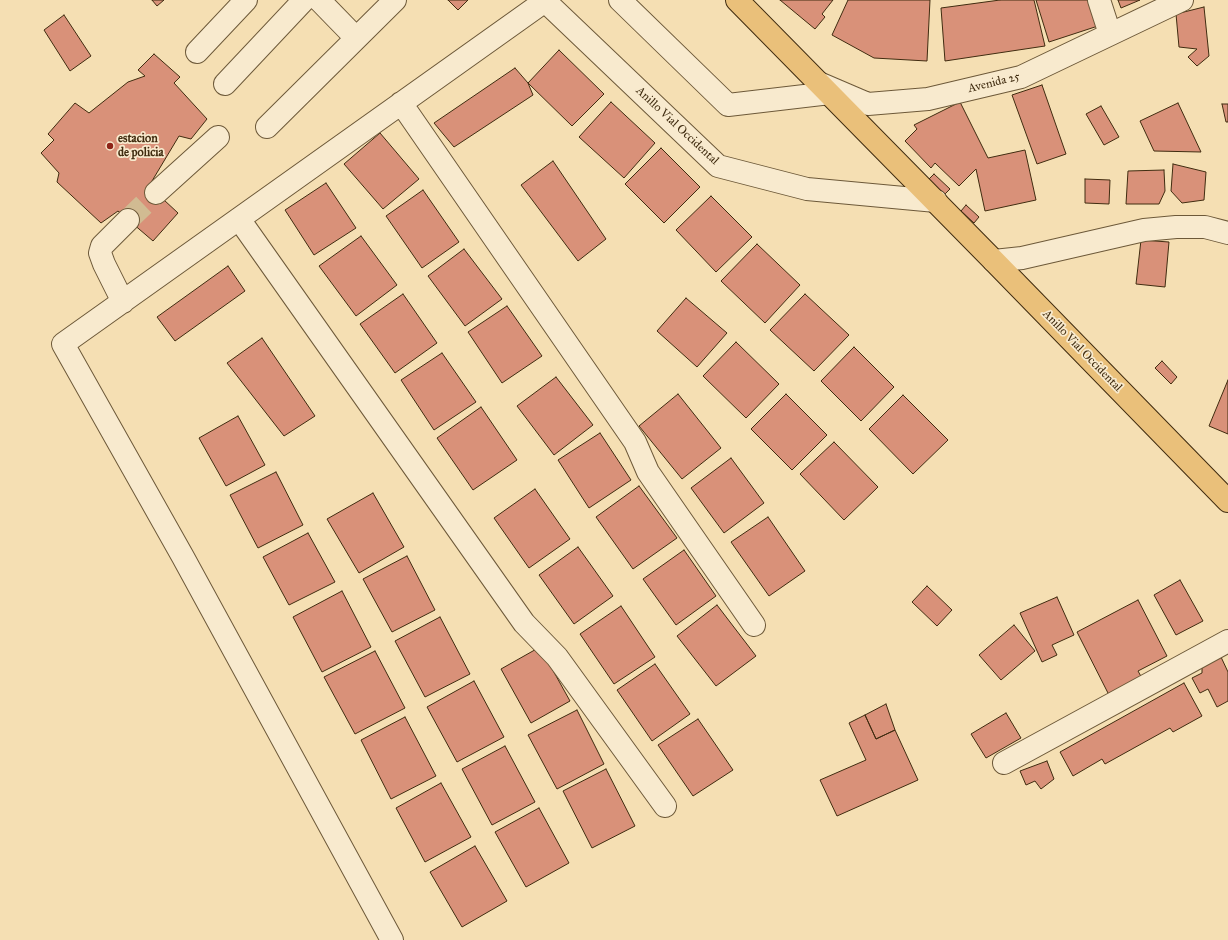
<!DOCTYPE html>
<html>
<head>
<meta charset="utf-8">
<style>
	body { margin:0 }
	canvas { display:block; background:#f5dfb3 }
</style>
</head>
<body>
<canvas width="1228" height="940"></canvas>
<script>
const ctx = document.querySelector('canvas').getContext('2d');
ctx.lineJoin = 'round';
function paint(path, color) { ctx.fillStyle = color; ctx.fill(path, 'evenodd'); }
const toPath = rows => new Path2D(rows.map(r => 'M' + r).join(''));
function strokePath(path, color, width, dash) { ctx.strokeStyle = color; ctx.lineWidth = width; ctx.lineCap = dash ? 'butt' : 'round'; ctx.setLineDash(dash || []); ctx.stroke(path); }
function label(font, color, halo, rows, align = 'center') {
  ctx.font = font + ' "IM FELL Great Primer",serif'; ctx.lineWidth = 3.5; ctx.setLineDash([]); ctx.textBaseline = 'middle'; ctx.strokeStyle = halo; ctx.fillStyle = color; for (const [text, x, y, turn = 0] of rows) {
    ctx.save(); ctx.translate(x, y); ctx.rotate((+turn || 0) * Math.PI / 180); ctx.textAlign = isNaN(turn) ? turn : align; if (halo) ctx.strokeText(text, 0, 0); ctx.fillText(text, 0, 0); ctx.restore();
  }
}
const building = toPath([
	[152,0,164,0,157,6,152,0],
	[448,0,468,0,458,10,448,0],
	[780,0,833,0,822,14,825,17,815,29,780,0],
	[848,0,930,0,927,61,874,58,832,35,848,0],
	[1000,0,1034,0,1045,46,945,61,941,8,1000,0],
	[1036,0,1093,0,1101,25,1049,42,1036,0],
	[1118,0,1140,0,1121,8,1118,0],
	[1204,7,1209,56,1197,66,1188,57,1197,49,1179,47,1176,14,1204,7],
	[64,15,91,56,70,71,44,30,64,15],
	[559,50,604,94,572,126,528,83,559,50],
	[154,54,180,77,174,83,207,119,191,139,179,136,149,186,178,213,153,241,118,211,101,223,57,182,59,173,41,153,54,140,48,134,75,103,89,113,128,82,145,76,138,70,154,54],
	[515,68,528,83,533,95,454,147,434,123,515,68],
	[1042,85,1066,154,1037,164,1012,95,1042,85],
	[611,102,655,143,624,178,579,137,611,102],
	[960,102,988,158,1025,150,1036,200,985,211,976,169,959,186,935,163,931,168,905,141,917,129,914,125,960,102],
	[1178,103,1201,152,1154,151,1140,121,1178,103],
	[1222,104,1228,104,1228,122,1226,122,1222,104],
	[1101,106,1119,137,1104,145,1086,114,1101,106],
	[380,133,419,179,383,209,344,164,380,133],
	[661,148,700,187,664,223,625,184,661,148],
	[553,161,606,239,578,261,521,185,553,161],
	[1173,164,1206,172,1204,200,1182,203,1171,191,1173,164],
	[1164,170,1165,191,1159,204,1126,204,1128,171,1164,170],
	[934,174,950,189,944,195,928,180,934,174],
	[1085,179,1110,180,1109,204,1085,203,1085,179],
	[326,183,356,228,314,255,285,210,326,183],
	[423,190,459,242,422,268,386,216,423,190],
	[711,196,752,237,716,272,676,230,711,196],
	[966,205,979,217,974,223,961,211,966,205],
	[361,236,397,285,356,316,319,266,361,236],
	[1141,240,1169,242,1165,287,1136,284,1141,240],
	[757,244,800,285,765,323,721,281,757,244],
	[464,249,502,299,465,326,428,276,464,249],
	[228,266,245,291,175,341,157,317,228,266],
	[403,294,437,343,395,373,360,324,403,294],
	[805,294,849,335,814,371,770,330,805,294],
	[686,298,727,333,697,367,657,331,686,298],
	[507,306,542,356,502,383,468,332,507,306],
	[262,338,315,416,284,436,227,363,262,338],
	[736,342,779,384,746,418,703,376,736,342],
	[854,347,894,387,861,421,821,381,854,347],
	[442,353,476,402,434,430,401,380,442,353],
	[1162,361,1177,377,1171,384,1155,368,1162,361],
	[556,377,593,425,554,455,517,406,556,377],
	[1228,380,1228,434,1209,426,1228,380],
	[678,394,721,448,682,479,639,426,678,394],
	[786,394,827,435,792,470,751,429,786,394],
	[903,395,948,440,913,474,869,429,903,395],
	[481,407,517,460,473,490,437,438,481,407],
	[238,416,265,465,226,486,199,438,238,416],
	[600,433,631,480,589,508,558,460,600,433],
	[834,442,878,487,844,520,800,474,834,442],
	[731,458,764,503,724,533,691,488,731,458],
	[276,472,303,525,258,548,230,495,276,472],
	[639,486,677,538,633,569,596,517,639,486],
	[535,489,570,539,529,568,494,518,535,489],
	[373,493,404,547,359,573,327,519,373,493],
	[768,517,805,571,769,596,731,542,768,517],
	[308,533,335,582,289,605,263,557,308,533],
	[578,547,613,596,574,624,539,575,578,547],
	[684,550,716,596,676,625,643,579,684,550],
	[407,556,435,610,392,632,363,579,407,556],
	[1180,580,1203,621,1176,635,1154,595,1180,580],
	[927,586,952,610,937,626,912,602,927,586],
	[342,591,371,647,322,672,293,617,342,591],
	[1057,597,1074,635,1052,645,1057,655,1042,662,1020,613,1057,597],
	[1138,600,1167,656,1138,671,1143,680,1110,697,1077,632,1138,600],
	[717,605,756,656,716,686,677,636,717,605],
	[621,606,655,657,614,684,580,634,621,606],
	[440,617,470,674,425,697,395,641,440,617],
	[1014,625,1035,651,1001,680,979,655,1014,625],
	[540,647,570,701,531,723,501,669,540,647],
	[375,651,405,708,355,734,324,677,375,651],
	[1221,657,1228,672,1228,701,1217,707,1208,689,1200,693,1192,678,1202,673,1202,666,1221,657],
	[655,664,690,714,652,741,617,690,655,664],
	[474,681,504,737,457,762,427,707,474,681],
	[1184,683,1202,716,1173,732,1170,728,1105,764,1102,759,1073,776,1060,752,1184,683],
	[886,704,895,730,876,739,865,715,886,704],
	[577,710,604,764,557,789,528,735,577,710],
	[1006,713,1021,738,986,758,971,734,1006,713],
	[865,715,876,739,895,730,918,780,837,816,820,780,866,760,849,723,865,715],
	[405,717,436,776,391,799,361,740,405,717],
	[698,719,733,770,693,796,658,745,698,719],
	[505,746,535,802,492,825,462,769,505,746],
	[1047,761,1054,779,1041,789,1035,781,1026,785,1020,771,1047,761],
	[606,769,635,826,592,848,563,791,606,769],
	[441,783,471,837,425,862,396,808,441,783],
	[539,808,569,863,526,887,495,832,539,808],
	[475,846,507,901,462,927,430,872,475,846]
]);
paint(building, '#d99179');
strokePath(building, '#402c10', 1);
strokePath(toPath([
	[128,220,156,193]
]), '#d1bb92', 22, [22, 11]);
const minor = toPath([
	[319,0,356,38],
	[544,0,718,166,807,189,936,201],
	[620,0,728,105,830,93],
	[1099,0,1110,34],
	[197,52,246,0],
	[819,83,868,104,928,99,1021,77,1182,0],
	[225,84,304,0],
	[401,103,635,442,648,472,754,625],
	[267,127,395,0],
	[156,193,218,137],
	[239,219,524,623,557,657,665,806],
	[994,261,1022,258,1144,230,1176,227,1205,227,1228,233],
	[123,302,104,264,100,253,102,246,128,220],
	[1004,763,1228,641],
	[392,940,183,557,63,344,545,1]
]);
const highway = toPath([
	[737,0,994,261,1228,501]
]);
strokePath(minor, '#6d5939', 24);
strokePath(highway, '#402c10', 24);
strokePath(minor, '#f8eace', 22);
strokePath(highway, '#eac07a', 22);
for (const [x, y, r, color] of [
	[110,146,4,"#8f2418"]
]) { const dot = new Path2D(); dot.arc(x, y, r, 0, 2 * Math.PI); ctx.fillStyle = color; ctx.fill(dot); strokePath(dot, '#f8eace', 1.5); }
label('12px', '#402c10', '#f8eace', [
	["Avenida 25",994,83,-14],
	["Anillo Vial Occidental",677,126,43],
	["Anillo Vial Occidental",1082,351,46]
]);
label('bold 12px', '#402c10', '#f8eace', [
	["estacion",118,139],
	["de policia",118,153]
], 'left');
</script>
</body>
</html>
